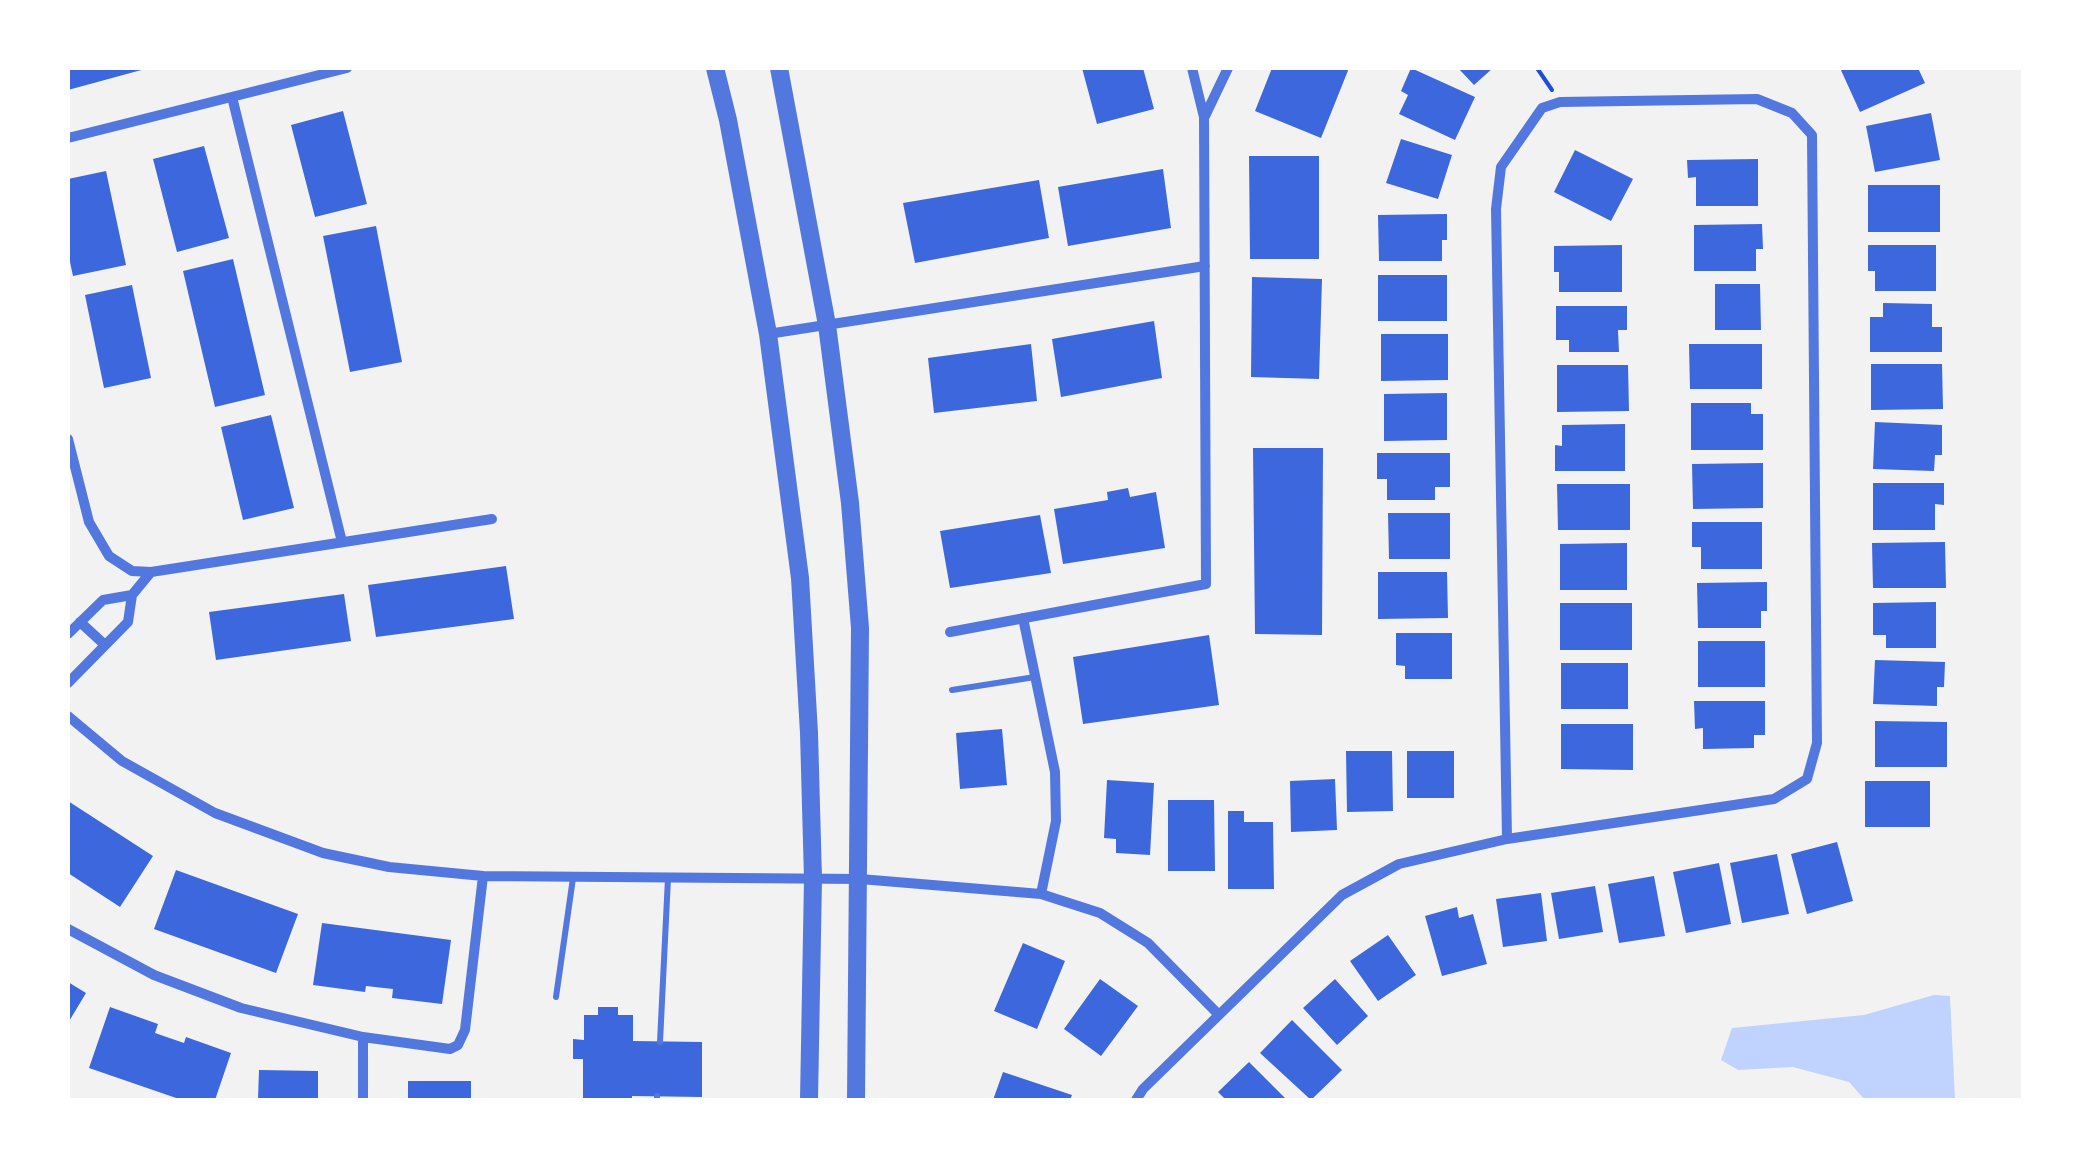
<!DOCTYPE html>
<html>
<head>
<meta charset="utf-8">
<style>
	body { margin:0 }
	#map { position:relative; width:2091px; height:1168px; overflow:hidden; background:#f2f2f2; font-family:Cabin,sans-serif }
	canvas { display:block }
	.frame { position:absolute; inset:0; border:70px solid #fff; pointer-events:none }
</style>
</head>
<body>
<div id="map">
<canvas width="2091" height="1168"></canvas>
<div class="frame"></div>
</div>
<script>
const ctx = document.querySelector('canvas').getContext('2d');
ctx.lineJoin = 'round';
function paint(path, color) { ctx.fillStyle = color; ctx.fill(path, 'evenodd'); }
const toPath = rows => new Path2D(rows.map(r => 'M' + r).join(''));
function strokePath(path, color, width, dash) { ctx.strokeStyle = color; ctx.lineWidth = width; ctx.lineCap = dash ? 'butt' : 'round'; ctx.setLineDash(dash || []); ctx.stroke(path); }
paint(toPath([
	[1934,995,1950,996,1955,1100,1865,1100,1849,1082,1793,1067,1738,1070,1721,1060,1732,1028,1864,1015]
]), '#bfd3fe');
paint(toPath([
	[68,68,145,68,145,69,68,90],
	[1082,68,1143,68,1154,109,1097,124],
	[1272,68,1349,68,1321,138,1255,111],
	[1411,68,1475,97,1455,140,1399,114,1408,95,1401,91],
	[1458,68,1493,68,1474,85],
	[1840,68,1918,68,1925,83,1860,112],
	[343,111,367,204,315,217,291,125],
	[1931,113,1940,160,1875,172,1866,126],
	[1401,139,1452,155,1438,199,1386,183],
	[204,146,229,238,177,252,153,159],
	[1575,150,1633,179,1611,221,1554,192],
	[1249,156,1319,156,1319,259,1250,259],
	[1758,159,1758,206,1696,206,1696,177,1688,178,1687,160],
	[1163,169,1171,228,1068,246,1058,187],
	[106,171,126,265,73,276,68,253,68,179],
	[1039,180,1049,238,915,263,903,203],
	[1868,185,1940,185,1940,232,1868,232],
	[1447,214,1447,240,1442,240,1442,261,1379,261,1378,215],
	[1762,224,1763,249,1756,249,1756,271,1694,271,1694,225],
	[376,226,402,362,350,372,323,236],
	[1622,245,1622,292,1559,292,1559,272,1554,272,1554,246],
	[1868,245,1936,245,1936,291,1875,291,1875,271,1868,271],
	[233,259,265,395,215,407,183,271],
	[1378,275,1447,275,1447,321,1378,321],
	[1252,277,1322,279,1319,379,1251,377],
	[1715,284,1760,284,1761,330,1715,330],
	[132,285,151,378,104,388,85,295],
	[1883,303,1932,304,1932,327,1942,327,1942,352,1870,352,1870,317,1883,317],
	[1556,306,1627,306,1627,330,1618,330,1619,352,1569,352,1569,340,1556,340],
	[1154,321,1162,378,1061,397,1052,339],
	[1381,334,1448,334,1448,380,1381,381],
	[1031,344,1037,401,934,413,928,358],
	[1689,344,1762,344,1762,389,1690,389],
	[1871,364,1942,364,1943,409,1871,410],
	[1557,365,1628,365,1629,411,1557,412],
	[1447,393,1447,440,1384,441,1384,394],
	[1691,403,1751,403,1751,414,1763,414,1763,450,1691,450],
	[271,415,294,508,243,520,221,427],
	[1875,422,1942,425,1942,455,1935,455,1934,471,1873,469],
	[1625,424,1625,471,1555,471,1555,445,1562,446,1562,425],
	[1253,448,1323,448,1322,635,1255,634],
	[1377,453,1450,453,1450,487,1435,487,1435,500,1387,500,1387,479,1377,479],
	[1763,463,1763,508,1693,509,1692,464],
	[1873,483,1944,483,1944,505,1935,504,1935,530,1873,530],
	[1557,484,1630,484,1630,530,1558,530],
	[1128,488,1130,497,1156,492,1165,548,1063,564,1054,509,1108,500,1107,492],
	[1388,513,1450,513,1450,559,1389,559],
	[1040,515,1051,573,950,588,940,531],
	[1692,522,1762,522,1762,569,1701,569,1701,547,1692,547],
	[1945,542,1946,588,1873,588,1872,543],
	[1627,543,1627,590,1560,590,1560,544],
	[506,566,514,619,376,637,368,585],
	[1378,572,1447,572,1448,618,1378,619],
	[1767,582,1767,611,1761,611,1761,628,1698,628,1697,583],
	[344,594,351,641,216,660,209,612],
	[1936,602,1936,648,1886,648,1886,635,1873,635,1873,603],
	[1560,603,1632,603,1632,650,1560,650],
	[1396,633,1452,633,1452,679,1405,679,1405,666,1396,665],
	[1209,635,1219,705,1083,724,1073,657],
	[1698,641,1765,641,1765,687,1698,687],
	[1875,660,1945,662,1944,687,1937,687,1937,706,1873,704],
	[1561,663,1628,663,1628,709,1561,709],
	[1694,701,1765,701,1765,735,1754,735,1754,748,1703,749,1703,728,1695,729],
	[1875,721,1947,722,1947,767,1875,767],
	[1561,724,1633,724,1633,770,1561,769],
	[1002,729,1007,785,960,789,956,733],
	[1346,751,1392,751,1393,811,1347,812],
	[1407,751,1454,751,1454,798,1407,798],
	[1335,779,1337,830,1291,832,1290,781],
	[1107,780,1154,783,1150,855,1116,853,1116,839,1104,838],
	[1865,781,1930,781,1930,827,1865,827],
	[1168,800,1214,800,1215,871,1168,871],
	[68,801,153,856,120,907,68,873],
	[1228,811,1244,811,1244,822,1273,822,1274,889,1228,889],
	[1837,842,1853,901,1807,914,1791,854],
	[1777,854,1789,914,1742,923,1730,863],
	[1719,863,1731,924,1686,933,1673,872],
	[176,870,298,914,276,973,154,929],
	[1654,876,1665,936,1619,943,1608,884],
	[1595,886,1603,932,1559,939,1551,893],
	[1541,893,1547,941,1503,947,1496,899],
	[1457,907,1459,918,1473,914,1487,964,1442,976,1425,916],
	[322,923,451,940,442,1004,392,998,393,989,366,986,365,992,313,985],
	[1388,935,1416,975,1378,1001,1350,961],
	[1023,943,1065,961,1037,1029,994,1011],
	[1100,979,1138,1006,1101,1056,1064,1029],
	[1335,979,1368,1016,1337,1045,1303,1008],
	[68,982,86,993,68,1023],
	[110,1007,158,1024,155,1033,184,1043,186,1037,231,1053,215,1100,182,1100,89,1068],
	[598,1007,618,1007,618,1015,633,1015,633,1041,702,1042,702,1097,632,1096,632,1100,583,1100,583,1059,573,1059,573,1039,584,1040,584,1015,598,1015],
	[1292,1020,1342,1070,1311,1100,1260,1053],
	[1249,1062,1287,1100,1226,1100,1218,1092],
	[259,1070,318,1071,318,1100,258,1100],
	[1003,1072,1072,1095,1070,1100,993,1100],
	[408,1081,471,1081,471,1100,408,1100]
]), '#3d67dc');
strokePath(toPath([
	[1537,68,1552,90]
]), '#1d4ed8', 4);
strokePath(toPath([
	[952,690,1035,677],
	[556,997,573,878],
	[660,1042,668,878],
	[657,1100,657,1096]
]), '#5277de', 6);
strokePath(toPath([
	[232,97,342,542],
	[1205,116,1228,68],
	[68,138,347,68],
	[768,334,1205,266],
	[68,439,89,522,109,556,132,571,151,572,492,519],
	[1023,618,1055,772,1056,821,1041,894],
	[80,622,105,645],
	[950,632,1206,584,1204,117,1192,68],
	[68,634,103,600,132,595],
	[68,683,128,622,132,595,151,572],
	[68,716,122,761,215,813,323,853,389,867,483,876,860,879,1041,894,1100,913,1148,943,1219,1015],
	[68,929,154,975,241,1008,363,1037,450,1049,458,1045,465,1030,483,876],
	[363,1100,363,1037],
	[1136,1100,1143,1089,1342,895,1399,864,1507,839,1774,799,1807,779,1817,743,1812,135,1792,113,1757,99,1560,102,1542,108,1501,167,1496,209,1507,839]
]), '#5277de', 10);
strokePath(toPath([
	[715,68,728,120,768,334,800,578,809,733,813,879,809,1100],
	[779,68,827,325,850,503,860,628,856,1100]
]), '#5277de', 18);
</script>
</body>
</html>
